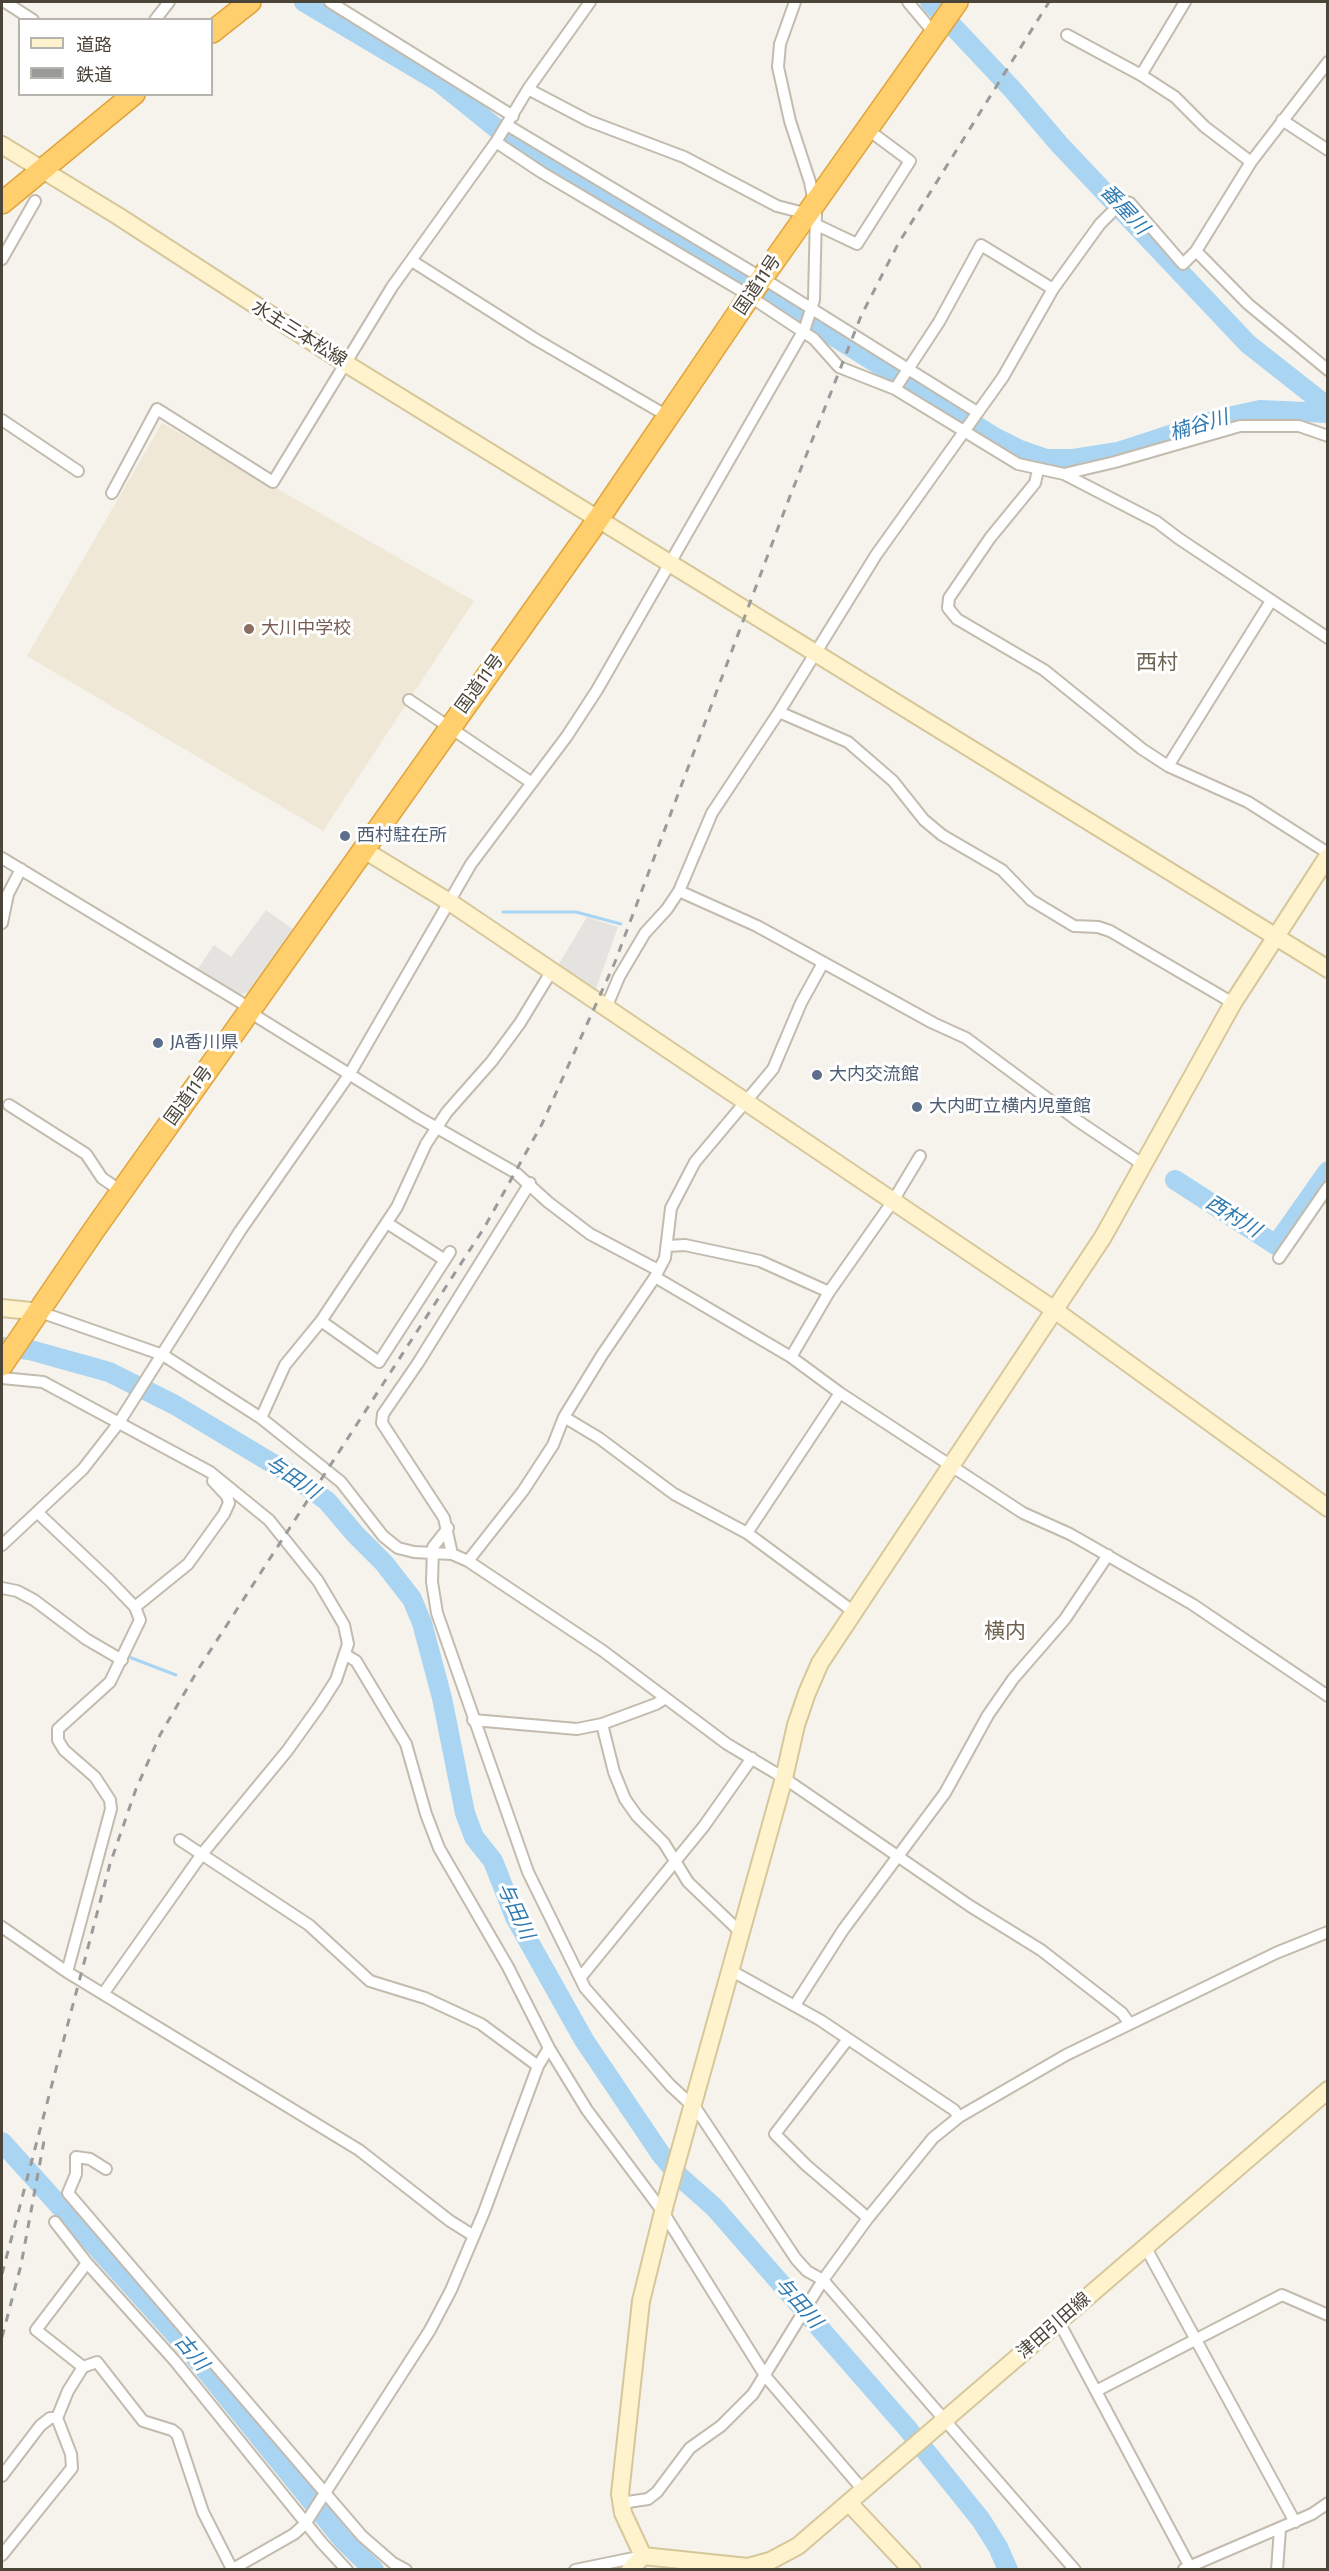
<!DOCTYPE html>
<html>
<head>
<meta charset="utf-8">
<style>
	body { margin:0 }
	#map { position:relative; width:1329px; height:2571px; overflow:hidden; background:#f6f3ec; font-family:"Fira Sans Condensed","Noto Sans JP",sans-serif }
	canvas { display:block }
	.frame { position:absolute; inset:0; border:3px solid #4b4439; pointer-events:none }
	.legend { position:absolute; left:18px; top:18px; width:195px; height:78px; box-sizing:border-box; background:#fff; border:2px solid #b7b4b0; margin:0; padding:8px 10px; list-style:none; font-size:18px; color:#4b4439 }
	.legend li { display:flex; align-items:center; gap:12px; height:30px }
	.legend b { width:30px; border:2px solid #b7b4b0 }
</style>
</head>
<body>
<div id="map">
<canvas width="1329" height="2571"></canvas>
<div class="frame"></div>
<ul class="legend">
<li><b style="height:8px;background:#fff3cd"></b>道路</li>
<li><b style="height:8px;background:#9a9a9a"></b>鉄道</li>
</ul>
</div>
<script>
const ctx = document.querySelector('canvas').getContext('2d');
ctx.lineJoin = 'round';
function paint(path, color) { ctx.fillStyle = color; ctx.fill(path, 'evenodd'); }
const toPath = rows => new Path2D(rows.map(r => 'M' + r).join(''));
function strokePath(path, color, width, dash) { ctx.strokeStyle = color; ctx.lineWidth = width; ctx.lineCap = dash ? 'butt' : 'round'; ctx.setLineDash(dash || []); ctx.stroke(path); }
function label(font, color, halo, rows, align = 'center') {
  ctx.font = font + ' "Fira Sans Condensed","Noto Sans JP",sans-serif'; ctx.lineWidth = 6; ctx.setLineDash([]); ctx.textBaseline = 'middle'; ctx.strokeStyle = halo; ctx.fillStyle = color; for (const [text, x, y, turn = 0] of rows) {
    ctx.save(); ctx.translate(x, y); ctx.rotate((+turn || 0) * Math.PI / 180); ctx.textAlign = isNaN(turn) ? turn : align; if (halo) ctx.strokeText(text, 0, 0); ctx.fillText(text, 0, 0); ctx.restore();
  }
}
paint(toPath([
	[162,423,474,601,323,831,27,656]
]), '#efe8d6');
paint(toPath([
	[266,910,294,930,250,992,237,995,197,970,214,945,231,957],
	[587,917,618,927,595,992,557,967]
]), '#e5e3e0');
strokePath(toPath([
	[503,912,576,912,621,924],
	[129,1657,176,1675]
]), '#a9d4f2', 3);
strokePath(toPath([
	[304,2,439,82,511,140,741,278,994,437,1020,450,1046,459,1073,459,1118,452,1219,419,1260,410,1328,413],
	[930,2,1012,89,1059,144,1248,344,1328,407],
	[1175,1180,1276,1245,1328,1171],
	[2,1347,30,1350,109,1372,175,1405,290,1474,327,1501,355,1534,384,1563,412,1599,422,1623,442,1698,465,1813,474,1837,493,1861,515,1917,584,2040,660,2153,680,2177,714,2207,907,2428,981,2520,998,2547,1008,2570],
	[2,2142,185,2345,343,2540,374,2570]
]), '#a9d4f2', 20);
const street = toPath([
	[5,2,33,20],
	[330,2,513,116],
	[908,2,934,33],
	[155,20,169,2],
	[1067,35,1141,75,1175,97,1205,127,1251,162],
	[1328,62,1251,162,1196,251,1248,304,1328,370],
	[1141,75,1185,2],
	[528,89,589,121,684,157,777,206,800,212,809,207],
	[1282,120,1328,150],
	[507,125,772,284,977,412],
	[496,142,541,172,740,290,814,339,839,367,895,389,1018,464,1064,474,1157,522,1178,538,1328,638],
	[817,225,857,244,910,161,867,129],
	[2,259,35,201],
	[412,261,535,339,669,417],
	[1053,289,1100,224,1123,201,1130,203,1183,264,1196,251],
	[2,420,78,471],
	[1038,470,1035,483,990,538,949,598,948,608,957,619,1044,670,1142,749,1168,766,1248,802,1328,853],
	[1064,474,1115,462,1240,426,1299,426,1328,436],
	[112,493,157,409,273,482,392,287,496,142,528,89,590,2],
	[409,700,532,783],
	[779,712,848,742,893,781,924,820,942,835,1002,870,1031,900,1074,926,1098,927,1110,931,1233,1003],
	[1168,766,1271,601],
	[2,858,240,1002,259,1018,418,1117,516,1173,548,1202,590,1234,658,1270],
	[679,891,757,926,933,1023,966,1038,1078,1121,1145,1166],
	[2,923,8,894,21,869],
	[606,1008,619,977,645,933,667,909,679,891,712,813,779,712,876,555,1003,377,1053,289,981,245,939,322,895,389],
	[9,1105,86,1154,102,1178,121,1191],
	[387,1223,445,1260],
	[667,1246,685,1245,760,1261,829,1292],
	[1279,1258,1328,1187],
	[655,1277,791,1357,840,1393,1023,1513,1070,1534,1192,1604,1328,1696],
	[40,1312,163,1355,261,1418,341,1482,383,1536,398,1548,414,1552,452,1554,468,1561,603,1651,727,1744,784,1778,970,1906,1041,1950,1122,2013,1130,2024],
	[321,1321,379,1362,450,1252],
	[791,1357,829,1292,893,1201,920,1156],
	[2,1378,43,1382,210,1472,269,1520,318,1581,344,1625,348,1644,336,1680,320,1705,287,1751,202,1854,103,1994],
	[564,1417,599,1438,674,1494,747,1533,854,1612],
	[261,1418,285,1365,321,1321,397,1207,426,1144,447,1112,492,1061,520,1023,551,972],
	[38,1513,109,1580,135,1607,140,1620,110,1682,58,1729,58,1740,64,1750,95,1777,110,1800,111,1809,67,1972],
	[448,1528,433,1547,432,1582,437,1613,528,1872,585,1988,670,2085,697,2110,796,2259,807,2271,823,2280,1075,2570],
	[747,1533,840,1393],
	[2,1545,83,1469,118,1424,240,1231,349,1075,471,864,567,736,597,690,805,328,814,300,816,213,810,182,790,121,778,67,780,44,795,2],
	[452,1554,444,1518,382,1423,383,1414,418,1363,530,1183],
	[468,1561,523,1491,553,1445,564,1417,602,1355,655,1277,665,1258,671,1208,695,1162,773,1069,801,1003,823,963],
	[2,1588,17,1591,34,1600,86,1639,122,1660],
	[135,1607,188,1564,224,1514,229,1503,227,1496,213,1481],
	[346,1655,356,1661,406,1744,426,1814,439,1848,508,1967,549,2048,587,2110,663,2212,766,2377,863,2490],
	[473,1720,577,1729,602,1724,656,1704,664,1699],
	[602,1724,614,1772,625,1799,637,1816,664,1843,688,1882,735,1927,741,1930],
	[180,1840,309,1925,370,1981,425,1998,481,2024,538,2066],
	[2,1927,67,1972,359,2150,450,2221,474,2236],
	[730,1970,820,2020,954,2110,959,2117],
	[580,1978,704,1826,752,1758],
	[795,2005,843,1930,945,1793,988,1715,1013,1679,1065,1619,1108,1555],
	[848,2039,775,2134,806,2165,868,2218],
	[106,2169,90,2159,76,2157,76,2174,68,2193,362,2536,393,2563,406,2570],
	[55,2222,87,2263,175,2361,322,2543,347,2570],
	[1146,2248,1295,2522],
	[1059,2322,1190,2567],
	[83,2367,36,2330,87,2263],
	[1096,2391,1282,2295,1328,2315],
	[2,2476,40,2426,50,2418,57,2418],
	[621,2503,648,2499,657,2492,690,2448,721,2426,753,2394,823,2280,868,2218,933,2138,959,2117,1066,2055,1276,1953,1328,1932],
	[2,2555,72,2468,71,2454,57,2418,68,2391,83,2367,97,2362,143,2421,172,2430,177,2434,203,2512,232,2569],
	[1184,2569,1312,2514,1328,2503],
	[231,2570,294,2534,305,2524,430,2330,451,2290,484,2212,538,2066,549,2048],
	[575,2570,643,2556],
	[1277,2570,1280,2529]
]);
const secondary = toPath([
	[2,145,118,216,345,363,1328,969],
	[364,850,451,903,1053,1309,1328,1508],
	[2,1308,40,1312],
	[849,2503,912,2570],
	[643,2556,623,2513,620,2494,641,2301,665,2204,784,1778,796,1725,807,1693,820,1663,1103,1237,1233,1003,1328,856],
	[630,2570,643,2556,748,2567,770,2561,798,2546,1328,2090]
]);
const highway = toPath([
	[212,32,250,2],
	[2,203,134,94],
	[2,1365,94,1230,599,518,762,278,957,2]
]);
strokePath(street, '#c2bbae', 14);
strokePath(secondary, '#d6c79b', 20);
strokePath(highway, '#e0a43c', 24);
strokePath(street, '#fff', 10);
strokePath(secondary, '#fff3cd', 16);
strokePath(highway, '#ffcf6e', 21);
strokePath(toPath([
	[2,2274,110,1864,136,1789,160,1735,199,1668,484,1228,542,1124,615,962,787,504,861,316,898,244,1049,2],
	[2,2337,21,2265,44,2141]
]), '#9a9a9a', 3, [8, 8]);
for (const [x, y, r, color] of [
	[249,629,6,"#8d6e63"],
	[345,836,6,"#5c6f8a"],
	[158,1043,6,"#5c6f8a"],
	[817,1075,6,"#5c6f8a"],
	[917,1107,6,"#5c6f8a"]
]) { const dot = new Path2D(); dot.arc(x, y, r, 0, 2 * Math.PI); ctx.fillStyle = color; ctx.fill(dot); strokePath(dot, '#fff', 2); }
label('18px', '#4b4439', '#fff', [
	["国道11号",758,285,-56],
	["水主三本松線",299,334,32],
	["国道11号",480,684,-54],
	["国道11号",189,1096,-54],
	["津田引田線",1054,2326,-41]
]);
label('18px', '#785e54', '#fff', [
	["大川中学校",261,629]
], 'left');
label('18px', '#4e5e75', '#fff', [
	["西村駐在所",357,836],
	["JA香川県",170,1043],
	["大内交流館",829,1075],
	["大内町立横内児童館",929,1107]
], 'left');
label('italic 20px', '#2e7ab2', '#fff', [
	["番屋川",1124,210,47],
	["楠谷川",1199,426,-17],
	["西村川",1233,1217,32],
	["与田川",292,1478,34],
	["与田川",515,1911,65],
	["与田川",798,2303,49],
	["古川",191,2353,50]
]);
label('21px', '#6e6250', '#fff', [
	["西村",1157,663],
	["横内",1005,1632]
]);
</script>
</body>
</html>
